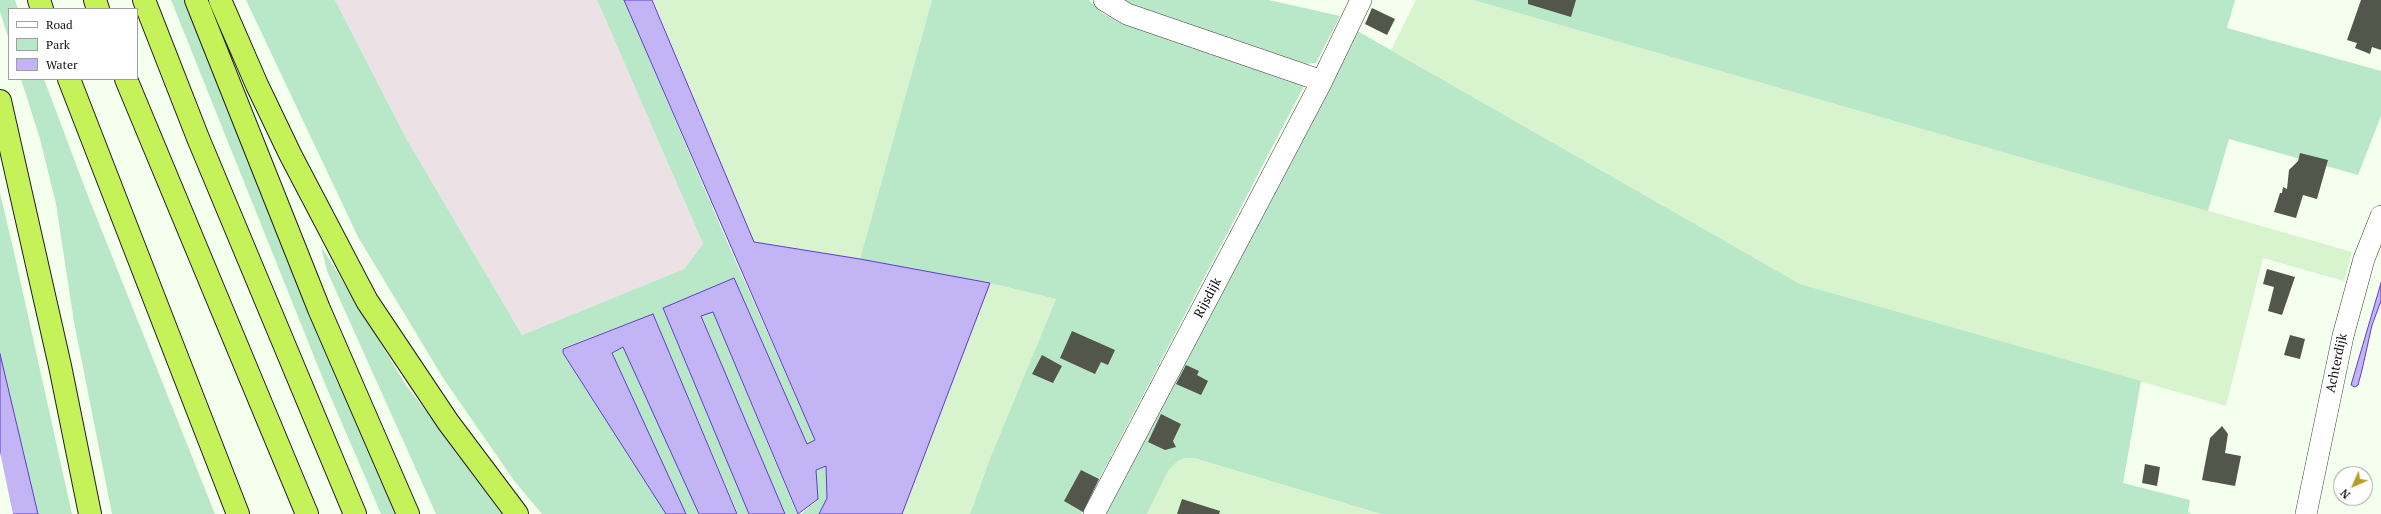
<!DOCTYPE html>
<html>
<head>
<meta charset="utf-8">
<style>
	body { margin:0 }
	#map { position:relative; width:2381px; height:514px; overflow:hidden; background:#f4ffee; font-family:"PT Serif",serif }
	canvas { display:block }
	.legend { position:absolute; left:8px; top:8px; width:130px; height:72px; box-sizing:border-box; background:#fff; border:1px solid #9f9f9f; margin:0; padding:5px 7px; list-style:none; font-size:12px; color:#0e0e0e }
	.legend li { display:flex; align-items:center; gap:8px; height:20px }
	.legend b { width:20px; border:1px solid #9f9f9f }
	.north { position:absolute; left:2333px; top:466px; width:40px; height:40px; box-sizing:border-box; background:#fff; border:1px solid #9f9f9f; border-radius:50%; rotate:225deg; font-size:11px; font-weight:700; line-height:16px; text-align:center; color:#0e0e0e }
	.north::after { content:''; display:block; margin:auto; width:14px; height:18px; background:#bb9c28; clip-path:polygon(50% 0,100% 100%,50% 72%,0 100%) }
</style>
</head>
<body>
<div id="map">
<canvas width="2381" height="514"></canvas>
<ul class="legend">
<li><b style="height:5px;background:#fff"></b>Road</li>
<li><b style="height:11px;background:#b9e8c8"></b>Park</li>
<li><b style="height:11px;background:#c2b4f5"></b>Water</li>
</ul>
<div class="north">N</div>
</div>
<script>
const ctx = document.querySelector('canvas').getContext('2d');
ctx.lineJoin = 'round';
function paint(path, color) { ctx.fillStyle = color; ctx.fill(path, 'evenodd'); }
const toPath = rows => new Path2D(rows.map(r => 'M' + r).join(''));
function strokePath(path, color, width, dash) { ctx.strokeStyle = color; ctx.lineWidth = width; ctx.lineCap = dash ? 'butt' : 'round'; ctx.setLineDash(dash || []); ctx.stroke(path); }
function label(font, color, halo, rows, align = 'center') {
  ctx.font = font + ' "PT Serif",serif'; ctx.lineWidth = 4; ctx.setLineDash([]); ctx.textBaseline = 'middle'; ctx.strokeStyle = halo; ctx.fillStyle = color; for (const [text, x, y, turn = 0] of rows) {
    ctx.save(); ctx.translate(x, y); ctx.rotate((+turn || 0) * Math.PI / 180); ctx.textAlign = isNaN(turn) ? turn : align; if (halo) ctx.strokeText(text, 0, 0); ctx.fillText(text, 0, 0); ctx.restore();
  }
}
paint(toPath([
	[335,0,597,0,703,244,684,269,522,335,406,138]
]), '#ece2e5');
paint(toPath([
	[653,0,932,0,860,259,754,242],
	[1416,0,1473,0,2352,252,2344,281,2263,258,2226,406,1800,284,1391,50],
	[990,283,1056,299,991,456,970,514,902,514],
	[1185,458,1194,458,1381,514,1147,514,1168,471,1178,461]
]), '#d8f4cf');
paint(toPath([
	[0,0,15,0,18,9,9,9,9,40,0,12],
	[171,0,186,0,345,397,395,514,381,514,325,384],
	[246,0,335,0,406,138,522,335,684,269,703,244,597,0,624,0,725,237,815,440,807,444,734,278,663,309,749,514,738,514,653,314,563,348,562,352,666,514,542,514,515,482,443,378,358,237],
	[932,0,1089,0,1102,13,1120,23,1305,84,1081,514,970,514,991,456,1056,299,990,283,860,259],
	[1110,0,1269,0,1340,16,1316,63,1304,64],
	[1473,0,2235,0,2227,28,2381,71,2381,116,2358,175,2229,139,2208,211],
	[1354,29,1800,284,2141,381,2123,483,2190,500,2188,512,2191,514,1381,514,1194,458,1185,458,1178,461,1168,471,1147,514,1101,514],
	[21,79,44,79,88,196,215,514,112,514,74,322,56,204,40,139],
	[0,193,13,248,72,514,38,514,0,354],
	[321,246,406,385,504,514,436,514,327,271],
	[713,312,797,514,784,514,701,315],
	[623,347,699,514,686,514,611,353],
	[827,466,828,498,819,514,801,514,818,500,816,470]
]), '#b9e8c8');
const water = toPath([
	[624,0,652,0,754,242,860,259,990,283,902,514,819,514,827,498,826,466,816,470,818,499,798,514,713,312,701,316,785,514,749,514,663,308,734,278,807,444,815,440,624,0],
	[2381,283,2381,301,2372,325,2362,370,2358,385,2355,387,2351,385,2381,283],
	[653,314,737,514,699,514,623,347,612,353,686,514,666,514,563,353,563,349,653,314],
	[0,354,38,514,0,514,0,354]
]);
paint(water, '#c2b4f5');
strokePath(water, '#5d3ccb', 1);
paint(toPath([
	[0,452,13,514,0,514]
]), '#f4ffee');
paint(toPath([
	[1528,0,1576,0,1571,17,1528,4],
	[2361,0,2381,0,2381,50,2372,47,2370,54,2355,48,2357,43,2347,40],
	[1372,8,1395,19,1387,35,1365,24],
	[2300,153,2328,160,2317,199,2303,195,2296,218,2274,212,2280,193,2282,193,2283,187,2287,189,2289,170,2298,161],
	[2267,269,2295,277,2282,315,2268,311,2274,287,2263,284],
	[1072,331,1115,350,1108,365,1101,362,1095,374,1060,358],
	[2290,335,2305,339,2300,359,2284,355],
	[1042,355,1062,366,1053,383,1032,374],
	[1186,365,1199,371,1197,375,1208,381,1201,395,1176,384],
	[1161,414,1181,424,1173,441,1176,447,1165,450,1148,442],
	[2222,426,2228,434,2225,453,2241,456,2235,486,2202,480,2210,438],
	[2145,464,2160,467,2157,486,2142,483],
	[1081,470,1099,479,1083,512,1064,501],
	[1182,499,1220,511,1219,514,1177,514]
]), '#53564a');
const minor = toPath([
	[1104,0,1127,14,1322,81],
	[1094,514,1322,81,1361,0],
	[2306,514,2343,336,2364,259,2381,216]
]);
const highway = toPath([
	[39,0,42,9],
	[95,0,98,9],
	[144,0,198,138,355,514],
	[196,0,319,309,408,514],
	[220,0,257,85,290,154,367,301,448,422,517,514],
	[69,79,238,514],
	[126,79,307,514],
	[0,101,60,366,90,514]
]);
strokePath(minor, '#414141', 22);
strokePath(highway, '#1f1f1f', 24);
strokePath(minor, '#fff', 21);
strokePath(highway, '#c6f259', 22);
label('13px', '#0e0e0e', '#fff', [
	["Rijsdijk",1208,298,-62],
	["Achterdijk",2337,363,-78]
]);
</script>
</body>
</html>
